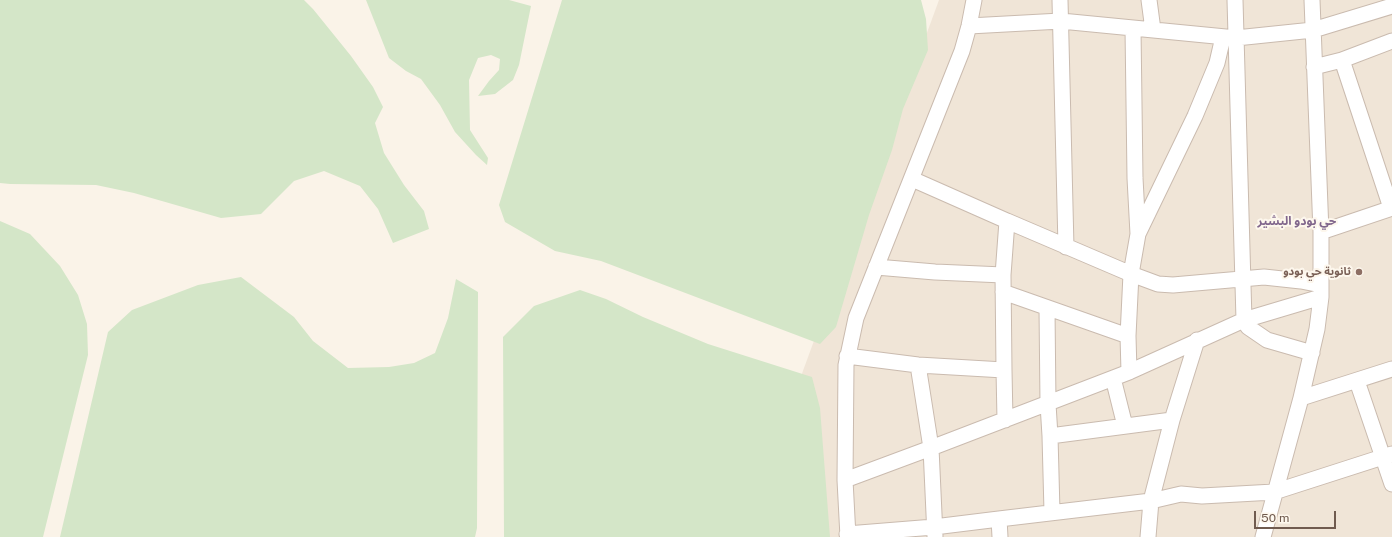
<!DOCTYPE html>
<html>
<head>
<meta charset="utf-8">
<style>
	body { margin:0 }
	#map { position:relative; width:1392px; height:537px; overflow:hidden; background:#faf3e8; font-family:"Public Sans",sans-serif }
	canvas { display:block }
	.scale { position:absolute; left:1254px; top:511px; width:82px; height:18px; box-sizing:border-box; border:2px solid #705b4f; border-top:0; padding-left:5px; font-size:12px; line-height:14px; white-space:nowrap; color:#705b4f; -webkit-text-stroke:3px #fdf7ed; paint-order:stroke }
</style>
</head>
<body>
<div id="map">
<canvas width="1392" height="537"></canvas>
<div class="scale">50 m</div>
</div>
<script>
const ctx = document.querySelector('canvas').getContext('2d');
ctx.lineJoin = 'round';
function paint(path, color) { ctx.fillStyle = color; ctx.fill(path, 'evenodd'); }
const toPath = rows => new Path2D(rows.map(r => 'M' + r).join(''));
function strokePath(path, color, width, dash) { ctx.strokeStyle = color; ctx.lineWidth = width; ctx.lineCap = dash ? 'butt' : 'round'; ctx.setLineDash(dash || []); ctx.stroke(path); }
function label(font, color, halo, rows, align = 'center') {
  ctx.font = font + ' "Public Sans","Noto Sans Arabic",sans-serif'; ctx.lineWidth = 4; ctx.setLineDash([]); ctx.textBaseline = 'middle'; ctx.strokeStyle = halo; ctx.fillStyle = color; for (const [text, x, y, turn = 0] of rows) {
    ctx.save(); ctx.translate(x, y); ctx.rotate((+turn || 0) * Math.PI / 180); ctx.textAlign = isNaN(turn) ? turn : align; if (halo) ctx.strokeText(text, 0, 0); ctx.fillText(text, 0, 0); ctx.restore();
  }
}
paint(toPath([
	[939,0,1392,0,1392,537,797,537,793,398]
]), '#f0e5d7');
paint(toPath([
	[0,0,304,0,313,9,351,56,373,87,383,107,375,123,384,153,404,185,424,211,429,229,393,243,378,209,360,186,324,171,294,181,261,214,221,218,134,193,96,185,10,184,0,183],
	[366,0,509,0,531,6,519,65,513,80,495,94,478,96,489,81,499,70,500,59,491,55,478,58,469,80,470,130,488,158,487,165,476,155,455,132,440,105,421,79,406,71,389,58],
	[562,0,921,0,926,19,928,50,903,109,892,150,869,215,836,327,820,344,601,261,555,251,505,222,499,205],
	[0,221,30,234,60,266,78,295,87,324,88,355,43,537,0,537],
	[241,277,294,317,313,341,348,368,389,367,414,363,435,353,448,318,456,279,478,292,477,528,475,537,60,537,108,332,132,310,198,285],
	[580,290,606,299,643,317,708,344,812,377,820,408,830,537,504,537,503,337,534,306]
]), '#d4e6c8');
const minor = toPath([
	[1060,0,1066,247],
	[1149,0,1153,30],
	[1235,0,1244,320,1248,327,1267,340,1312,353],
	[969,26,1061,21,1236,38,1313,30,1392,6],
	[1133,29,1135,178,1138,234],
	[1342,60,1391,208],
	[1314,67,1342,60,1392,41],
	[1007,221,1131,274,1158,284,1173,285,1264,277,1301,281,1321,285],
	[1321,232,1392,208],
	[876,267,935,272,1003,275],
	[1003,292,1128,336,1129,372],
	[1047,309,1048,404,1050,436,1052,512],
	[1128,336,1131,274,1138,234,1195,116,1217,63,1223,37],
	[847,356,918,365,1004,370,1003,275,1007,221,912,179],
	[918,365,931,448,935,536],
	[1004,370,1005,420],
	[1113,378,1125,426],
	[1357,381,1392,484],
	[1301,398,1392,369],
	[1050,436,1172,420],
	[845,480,931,448,1129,372,1244,320,1321,297],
	[999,519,1000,537],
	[847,534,934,527,999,519,1151,501,1181,494,1202,496,1274,492,1392,454],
	[848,537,845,480,846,365,856,318,962,51,969,26,974,0],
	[1148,537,1151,501,1172,420,1197,340],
	[1263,537,1301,398,1317,329,1321,297,1321,232,1312,0]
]);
strokePath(minor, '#cabbaf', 17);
strokePath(minor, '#fff', 15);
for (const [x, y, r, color] of [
	[1359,272,4,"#8d6e63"]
]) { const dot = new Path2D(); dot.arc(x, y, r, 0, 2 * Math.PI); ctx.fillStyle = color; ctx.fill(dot); strokePath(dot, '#fdf7ed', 1.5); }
label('bold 11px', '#785e54', '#fdf7ed', [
	["ثانوية حي بودو",1351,272]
], 'right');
label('bold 12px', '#80668c', '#fdf7ed', [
	["حي بودو البشير",1297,221]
]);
</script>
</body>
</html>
